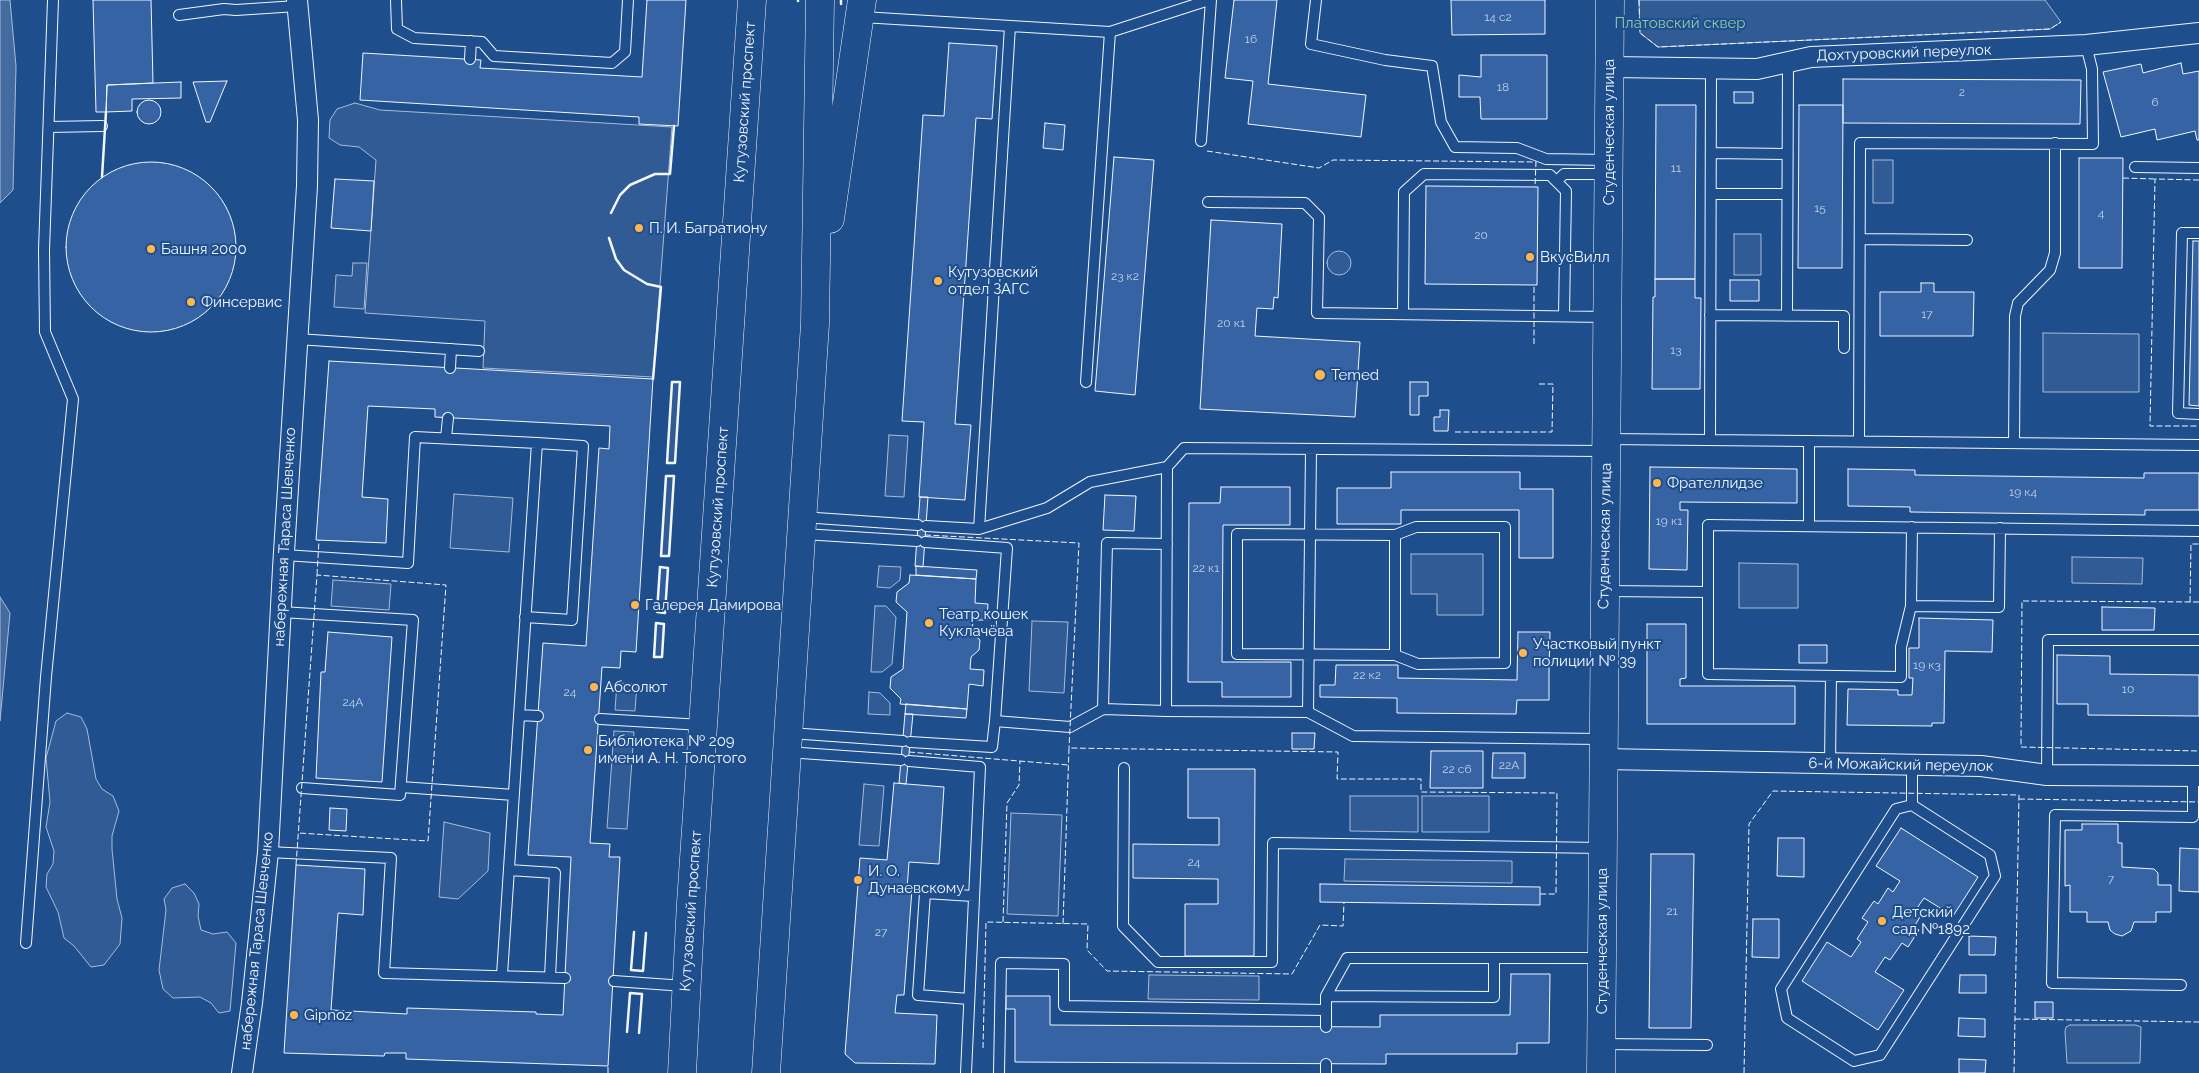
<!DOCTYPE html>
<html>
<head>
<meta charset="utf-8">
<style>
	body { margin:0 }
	canvas { display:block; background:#1f4e8c }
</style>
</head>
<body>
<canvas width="2199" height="1073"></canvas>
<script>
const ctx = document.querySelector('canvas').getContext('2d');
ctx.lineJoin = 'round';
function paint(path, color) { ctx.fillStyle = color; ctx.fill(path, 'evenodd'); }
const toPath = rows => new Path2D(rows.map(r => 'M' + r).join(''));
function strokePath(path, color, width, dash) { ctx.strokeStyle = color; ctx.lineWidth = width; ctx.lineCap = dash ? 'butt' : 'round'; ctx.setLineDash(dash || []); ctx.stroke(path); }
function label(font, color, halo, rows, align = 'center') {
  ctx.font = font + ' Raleway,sans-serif'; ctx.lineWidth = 4; ctx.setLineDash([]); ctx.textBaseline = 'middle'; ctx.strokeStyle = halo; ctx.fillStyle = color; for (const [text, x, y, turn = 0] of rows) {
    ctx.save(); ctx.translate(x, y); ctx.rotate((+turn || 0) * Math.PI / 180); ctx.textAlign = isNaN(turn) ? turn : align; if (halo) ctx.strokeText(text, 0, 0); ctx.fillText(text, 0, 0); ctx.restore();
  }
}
const green = toPath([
	[1639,0,2045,0,2061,22,2050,29,1658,47,1640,33,1639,0],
	[355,103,380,110,672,127,653,377,483,368,485,321,365,313,376,160,359,147,340,145,329,138,330,120,337,109,355,103],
	[1873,160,1893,160,1893,203,1873,203,1873,160],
	[1734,234,1761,234,1761,275,1734,275,1734,234],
	'1327 263a12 12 0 1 1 24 0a12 12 0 1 1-24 0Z',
	[353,263,367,263,364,309,334,307,336,275,352,276,353,263],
	[2043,333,2139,334,2139,392,2043,392,2043,333],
	[672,382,680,382,675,463,667,463,672,382],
	[889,435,908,436,904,497,885,496,889,435],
	[666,476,674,476,669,556,661,556,666,476],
	[454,494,513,498,509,552,450,548,454,494],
	[1411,554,1483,554,1483,615,1437,615,1437,594,1411,594,1411,554],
	[2072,557,2143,558,2142,584,2072,583,2072,557],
	[1739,563,1798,564,1798,608,1739,608,1739,563],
	[879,566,901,567,900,580,890,588,877,587,879,566],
	[660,567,668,568,665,613,657,612,660,567],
	[333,580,391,584,389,610,331,606,333,580],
	[875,606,886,606,896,617,892,664,882,672,871,672,875,606],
	[1032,621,1068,622,1064,693,1029,691,1032,621],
	[656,623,664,624,662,657,654,657,656,623],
	[617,683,637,684,635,711,615,710,617,683],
	[869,692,880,693,890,703,890,715,868,714,869,692],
	[67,713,81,717,87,729,96,779,102,789,113,796,119,811,112,836,112,849,117,899,122,918,120,944,104,965,91,967,74,946,64,938,58,912,46,887,47,874,53,864,54,851,46,827,50,802,46,758,56,721,67,713],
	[614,731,634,732,627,829,607,828,614,731],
	[864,784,884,786,879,846,859,845,864,784],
	[1350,796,1418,796,1418,832,1350,831,1350,796],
	[1422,796,1489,796,1489,832,1422,832,1422,796],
	[1011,813,1062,815,1058,916,1007,914,1011,813],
	[444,822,490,833,488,871,458,899,439,897,444,822],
	[1345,859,1512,861,1512,883,1344,881,1345,859],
	[185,884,194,893,199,904,198,916,201,930,213,934,227,932,236,943,230,1011,219,1013,211,1003,200,997,173,998,163,989,159,970,166,910,164,899,172,888,185,884],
	[1149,975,1259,976,1259,1000,1148,999,1149,975],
	[2070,1025,2136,1025,2141,1027,2140,1063,2067,1063,2065,1031,2066,1027,2070,1025]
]);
paint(green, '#305b95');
strokePath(green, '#a8bbd7', 1);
const water = toPath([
	[0,0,10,0,16,66,13,190,0,203,0,0],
	[0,597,10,613,0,721,0,597]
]);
paint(water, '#446ba0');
strokePath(water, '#a8bbd7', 1);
const building = toPath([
	[93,0,151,0,153,83,107,85,106,112,96,112,93,0],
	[647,0,686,0,678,126,639,124,639,117,360,100,363,53,481,60,480,68,642,77,647,0],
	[1234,0,1277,0,1268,84,1366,95,1361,137,1248,124,1253,81,1225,78,1234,0],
	[1451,0,1545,0,1545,34,1452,35,1451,0],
	[949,43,997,46,992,119,976,118,955,424,971,425,965,500,919,497,924,422,902,421,923,115,944,116,949,43],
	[1481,55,1547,55,1547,119,1481,119,1480,97,1459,97,1459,75,1481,77,1481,55],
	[2181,63,2183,74,2199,71,2199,140,2197,140,2195,131,2157,140,2155,129,2121,137,2103,72,2141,64,2143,73,2181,63],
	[1843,79,2081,80,2080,124,1843,123,1843,79],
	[227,81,210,122,206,122,193,82,227,81],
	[181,82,181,98,132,99,132,111,106,112,107,85,181,82],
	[1734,92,1753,92,1753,103,1734,103,1734,92],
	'137 112a12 12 0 1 1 24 0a12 12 0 1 1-24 0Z',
	[1656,105,1696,105,1695,279,1655,279,1656,105],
	[1799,105,1843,105,1842,268,1798,268,1799,105],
	[1045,123,1065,125,1063,150,1043,148,1045,123],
	[1114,157,1154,160,1135,395,1095,391,1114,157],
	[2079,158,2123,158,2122,268,2079,268,2079,158],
	'66 247a85 85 0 1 1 170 0a85 85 0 1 1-170 0Z',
	[335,179,374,181,371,231,331,228,335,179],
	[1426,186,1538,187,1537,285,1425,284,1426,186],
	[1211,220,1282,224,1278,298,1274,297,1273,309,1257,308,1255,336,1360,342,1355,417,1200,409,1211,220],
	[2193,241,2199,241,2199,406,2189,405,2193,241],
	[1655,279,1695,279,1695,298,1701,298,1700,389,1652,389,1653,297,1655,297,1655,279],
	[1730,280,1759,280,1759,301,1730,301,1730,280],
	[1921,283,1934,283,1934,292,1974,292,1973,336,1880,336,1880,292,1921,292,1921,283],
	[329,361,653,379,636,652,621,651,620,668,602,667,590,843,610,844,609,857,620,857,608,1066,406,1059,406,1053,385,1053,384,1056,284,1053,296,865,365,869,363,915,338,913,331,1010,407,1014,407,1008,536,1012,536,1014,563,1015,571,857,528,855,543,643,586,646,599,448,609,449,610,426,435,417,435,409,368,406,362,497,388,499,386,543,316,540,329,361],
	[1410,382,1428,382,1428,396,1419,396,1419,415,1410,415,1410,382],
	[1440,410,1449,410,1448,431,1434,431,1434,417,1440,417,1440,410],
	[1650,467,1797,469,1797,503,1680,502,1680,510,1688,510,1687,570,1649,569,1650,467],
	[1848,469,1915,470,1915,475,2144,478,2144,473,2199,473,2199,510,2145,510,2145,515,1910,512,1910,507,1848,506,1848,469],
	[1391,472,1520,472,1520,489,1553,489,1553,558,1519,558,1519,510,1401,510,1401,524,1337,524,1337,488,1391,488,1391,472],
	[1221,487,1290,487,1290,525,1223,525,1222,662,1291,662,1291,697,1222,697,1222,682,1188,682,1189,503,1220,503,1221,487],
	[1105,495,1136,496,1134,531,1103,530,1105,495],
	[920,497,928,497,923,567,915,566,920,497],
	[916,566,977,570,976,579,916,575,916,566],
	[910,575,976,579,975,603,988,604,987,620,973,620,972,633,980,640,979,650,971,657,970,669,984,670,983,686,969,684,967,709,900,704,901,699,890,688,891,677,903,669,907,612,896,602,897,592,909,583,910,575],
	[2102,607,2155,608,2154,630,2102,630,2102,607],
	[1919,618,1993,620,1992,652,1945,651,1944,723,1932,723,1932,726,1847,725,1848,689,1898,690,1898,695,1912,695,1913,678,1909,678,1909,648,1919,648,1919,618],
	[1647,624,1686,624,1686,678,1680,679,1680,686,1795,686,1795,724,1647,724,1647,624],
	[328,632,392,637,382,782,316,778,321,672,325,672,328,632],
	[1518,632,1550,632,1549,672,1549,700,1517,700,1516,714,1397,713,1397,698,1320,697,1320,685,1335,685,1336,665,1398,665,1398,678,1517,680,1518,632],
	[1799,645,1827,645,1827,663,1799,663,1799,645],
	[2057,655,2110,656,2110,674,2199,675,2199,716,2088,715,2088,704,2057,704,2057,655],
	[906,704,967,709,966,718,905,714,906,704],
	[905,714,913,714,906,784,899,783,905,714],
	[1292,733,1315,733,1314,749,1292,749,1292,733],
	[1431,751,1483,751,1483,788,1430,788,1431,751],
	[1493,753,1525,753,1525,778,1492,778,1493,753],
	[1188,769,1255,769,1254,956,1185,956,1185,904,1218,904,1218,879,1133,878,1133,844,1219,845,1219,818,1188,818,1188,769],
	[894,783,944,787,939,864,909,862,907,889,912,889,904,995,897,995,895,1013,937,1015,935,1064,855,1063,845,1054,860,858,887,860,894,783],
	[330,808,347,809,346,831,329,830,330,808],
	[2082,824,2118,824,2118,843,2122,843,2122,867,2154,869,2158,873,2158,885,2171,885,2171,912,2156,912,2156,922,2134,922,2131,931,2122,936,2115,934,2110,930,2108,922,2087,922,2087,912,2070,912,2070,885,2065,886,2065,830,2082,830,2082,824],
	[1901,828,1978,877,1953,916,1924,898,1917,908,1923,912,1914,927,1919,930,1908,947,1902,943,1890,960,1885,957,1875,972,1904,990,1878,1030,1802,981,1827,942,1851,957,1861,942,1857,939,1868,922,1862,918,1874,901,1878,904,1888,888,1893,892,1900,881,1876,866,1901,828],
	[1778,838,1804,838,1804,877,1777,876,1778,838],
	[2180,848,2199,849,2199,892,2179,891,2180,848],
	[1651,854,1694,854,1691,1028,1649,1028,1651,854],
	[1320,884,1540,887,1540,905,1320,902,1320,884],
	[1753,919,1779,919,1779,958,1752,957,1753,919],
	[1969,936,1996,937,1995,955,1969,955,1969,936],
	[1511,974,1550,974,1549,1043,1517,1043,1517,1054,1386,1054,1386,1064,1015,1062,1015,1009,1006,1009,1006,996,1050,996,1050,1025,1380,1027,1380,1015,1510,1015,1511,974],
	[1960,975,1986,975,1986,993,1959,993,1960,975],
	[2035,1002,2053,1002,2053,1018,2035,1018,2035,1002],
	[1959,1018,1985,1019,1985,1037,1958,1036,1959,1018],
	[1959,1059,1986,1060,1985,1073,1959,1073,1959,1059]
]);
paint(building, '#3563a3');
strokePath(building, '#f2f6ff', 1);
const lane = toPath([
	[396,0,397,29,414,38,482,42,494,56,612,63,625,52,628,0],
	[1316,0,1311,44,1385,60,1432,66,1441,122,1455,147,1517,148,1546,159,1608,160],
	[179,15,224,9,236,10,297,6],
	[862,17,1110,32,1209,0],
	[470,59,471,41],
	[49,127,102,126],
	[1201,141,1211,0],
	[1711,153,1787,154],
	[2135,167,2199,168],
	[1557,181,1564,174,1608,174],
	[1711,194,1787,194],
	[1208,202,1305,203,1319,217,1317,313,1606,317],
	[2199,233,2182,233,2178,413,2199,414],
	[1860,239,1967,240],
	[1403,314,1404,192,1424,174,1550,175,1566,191,1564,316],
	[1710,315,1844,316,1844,348],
	[1787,316,1788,61],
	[297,339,479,351],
	[450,368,451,349],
	[1086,382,1110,32],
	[446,438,448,418],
	[1608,439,2199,445],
	[1710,440,1711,69],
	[1859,441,1860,143,2093,144,2092,69,2086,45],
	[2014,443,2015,316,2018,303,2050,270,2055,253,2055,143],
	[1167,467,1166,711,1308,712,1353,736,1602,739],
	[802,517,918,525],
	[926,526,979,529,1047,508,1090,482,1167,467,1184,448,1604,451],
	[1809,526,1809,441],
	[1416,527,1505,527,1505,663,1418,664,1395,655,1237,654,1237,534,1395,535,1416,527],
	[979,529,1010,26],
	[803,534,917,541],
	[1395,535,1395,655],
	[284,555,408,563,415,437,537,443,502,975],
	[1605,591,1708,592,1708,525,2199,531],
	[1708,592,1708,674,1901,677,1901,647,1911,606,1912,527],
	[1911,606,1999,607,2000,528],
	[281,612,413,620,400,795,302,788],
	[525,617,572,620,583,446,537,443],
	[1166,711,1103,709,1107,543,1167,544],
	[1308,712,1311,450],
	[519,715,538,716],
	[600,719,702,725],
	[995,721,1070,727,1103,709],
	[790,733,903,741],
	[910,742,992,747,995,721,1007,548,925,542],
	[787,752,901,760],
	[909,761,980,767,966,1073],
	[1830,764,1831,676],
	[1124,768,1123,926,1158,962,1272,962,1273,843,1601,848],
	[2047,775,2048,640,2199,640],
	[401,787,514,795],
	[1912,805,1990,855,1995,876,1880,1055,1854,1061,1787,1018,1781,989,1896,809,1912,805],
	[1912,805,1912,765],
	[268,852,391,858,384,973,565,978],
	[509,870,555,873,550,977],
	[26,943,46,677,73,399,45,332,44,250,53,0],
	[614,981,685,986],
	[2181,985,2052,983,2055,815,2193,817,2193,785],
	[1326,996,1494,997,1494,959],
	[969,999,918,995,925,893,973,896],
	[1326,1027,1326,996,1347,958,1601,958],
	[1602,1044,1707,1045],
	[999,1073,1001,963,1064,964,1064,1006,1326,1010],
	[1326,1073,1326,1064]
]);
const street = toPath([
	[1610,67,1757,69,1811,57,2086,45,2199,33],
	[1603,759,1981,766,2047,775,2199,776],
	[242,1073,252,1003,268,852,283,568,307,186,308,120,297,0]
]);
const secondary = toPath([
	[1601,1073,1610,0]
]);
const primary = toPath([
	[830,219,862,0],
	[682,1073,691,903,752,0],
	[766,1073,815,324,820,0]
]);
strokePath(lane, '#f2f6ff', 12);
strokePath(street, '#f2f6ff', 22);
strokePath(secondary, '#f2f6ff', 29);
strokePath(primary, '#f2f6ff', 29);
strokePath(lane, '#1f4e8c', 10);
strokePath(street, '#1f4e8c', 20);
strokePath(secondary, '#1f4e8c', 28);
strokePath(primary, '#1f4e8c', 28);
strokePath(toPath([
	[1639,0,1640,33,1658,47,2050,29,2061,22],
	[1207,151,1319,168,1333,160,1536,162,1535,187],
	[2123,178,2155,179],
	[2199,180,2155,179,2150,426,2199,426],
	[1534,344,1534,285],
	[1455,432,1552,432,1553,384,1538,384],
	[925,535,1079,543,1069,748],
	[317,575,319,540],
	[2190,602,2191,544,2199,544],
	[2199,602,2022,601,2021,747,2199,751],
	[909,752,1068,765],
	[2019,799,2199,802],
	[296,865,317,575,446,585,428,841,298,833],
	[1003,922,1007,803,1019,785,1020,761],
	[1063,924,1069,748,1338,752,1337,779,1421,779,1421,792,1557,793,1556,894,1540,894],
	[2015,1019,2199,1022],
	[983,1048,986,922,1088,924,1087,950,1107,971,1292,974,1320,925,1343,926,1344,902],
	[608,1073,608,1066],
	[1744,1073,1749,824,1773,791,2019,795,2014,1073]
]), '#f2f6ff', 1, [6, 2.5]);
strokePath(toPath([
	[798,1,798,0],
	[841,4,841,0],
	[102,177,106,112],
	[611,213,620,195,630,185,655,174,670,174,674,126],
	[609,238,616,259,624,270,647,284,661,287,653,379],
	[672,382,680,382,675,463,667,463,672,382],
	[666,476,674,476,669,556,661,556,666,476],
	[660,567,668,568,665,613,657,612,660,567],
	[656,623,664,624,662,657,654,657,656,623],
	[634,932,631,970,643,971,646,933],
	[627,1032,630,993,642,994,639,1033]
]), '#f2f6ff', 2.5);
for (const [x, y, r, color] of [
	[639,228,5,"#ffb74d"],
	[151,249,5,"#ffb74d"],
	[1530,257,5,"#ffb74d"],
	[938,281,5,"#ffb74d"],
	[191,302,5,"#ffb74d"],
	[1320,375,6,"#ffb74d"],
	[1657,483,5,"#ffb74d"],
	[635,605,5,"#ffb74d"],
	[929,623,5,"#ffb74d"],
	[1523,653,5,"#ffb74d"],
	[594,687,5,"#ffb74d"],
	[588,750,5,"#ffb74d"],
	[858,880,5,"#ffb74d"],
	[1882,921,5,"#ffb74d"],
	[294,1015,5,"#ffb74d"]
]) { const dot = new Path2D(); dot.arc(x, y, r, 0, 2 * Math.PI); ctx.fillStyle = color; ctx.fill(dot); strokePath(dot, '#1f4e8c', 2); }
label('12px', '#c3d1e8', null, [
	["14 с2",1498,17],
	["16",1251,39],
	["18",1503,87],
	["2",1962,92],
	["6",2155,102],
	["11",1676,168],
	["15",1820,208],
	["4",2101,213],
	["20",1481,235],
	["23 к2",1125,276],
	["17",1927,314],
	["20 к1",1231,323],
	["13",1676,350],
	["19 к4",2023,492],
	["19 к1",1669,521],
	["22 к1",1206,568],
	["19 к3",1927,665],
	["22 к2",1367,675],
	["10",2128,689],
	["24",570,692],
	["24А",353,702],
	["22А",1509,765],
	["22 с6",1457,769],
	["24",1194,862],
	["7",2111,879],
	["21",1672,911],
	["27",881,932]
]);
label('15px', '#97c8a6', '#1f4e8c', [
	["Платовский сквер",1680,23]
]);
label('15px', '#f2f6ff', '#1f4e8c', [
	["Дохтуровский переулок",1904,53,-2],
	["Кутузовский проспект",745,102,-86],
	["Студенческая улица",1609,132,-90],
	["Кутузовский проспект",718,507,-86],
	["Студенческая улица",1605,536,-89],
	["набережная Тараса Шевченко",285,537,-87],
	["6-й Можайский переулок",1901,765,1],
	["Кутузовский проспект",691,911,-86],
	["набережная Тараса Шевченко",257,941,-84],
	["Студенческая улица",1602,941,-90]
]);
label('15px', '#f2f6ff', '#1f4e8c', [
	["П. И. Багратиону",649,228],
	["Башня 2000",161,249],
	["ВкусВилл",1540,257],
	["Кутузовский",948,272],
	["отдел ЗАГС",948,289],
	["Финсервис",201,302],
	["Temed",1331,375],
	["Фрателлидзе",1667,483],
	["Галерея Дамирова",645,605],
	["Театр кошек",939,614],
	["Куклачёва",939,631],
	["Участковый пункт",1533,644],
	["полиции № 39",1533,661],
	["Абсолют",604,687],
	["Библиотека № 209",598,741],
	["имени А. Н. Толстого",598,758],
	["И. О.",868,871],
	["Дунаевскому",868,888],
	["Детский",1892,912],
	["сад №1892",1892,929],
	["Gipnoz",304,1015]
], 'left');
</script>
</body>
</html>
